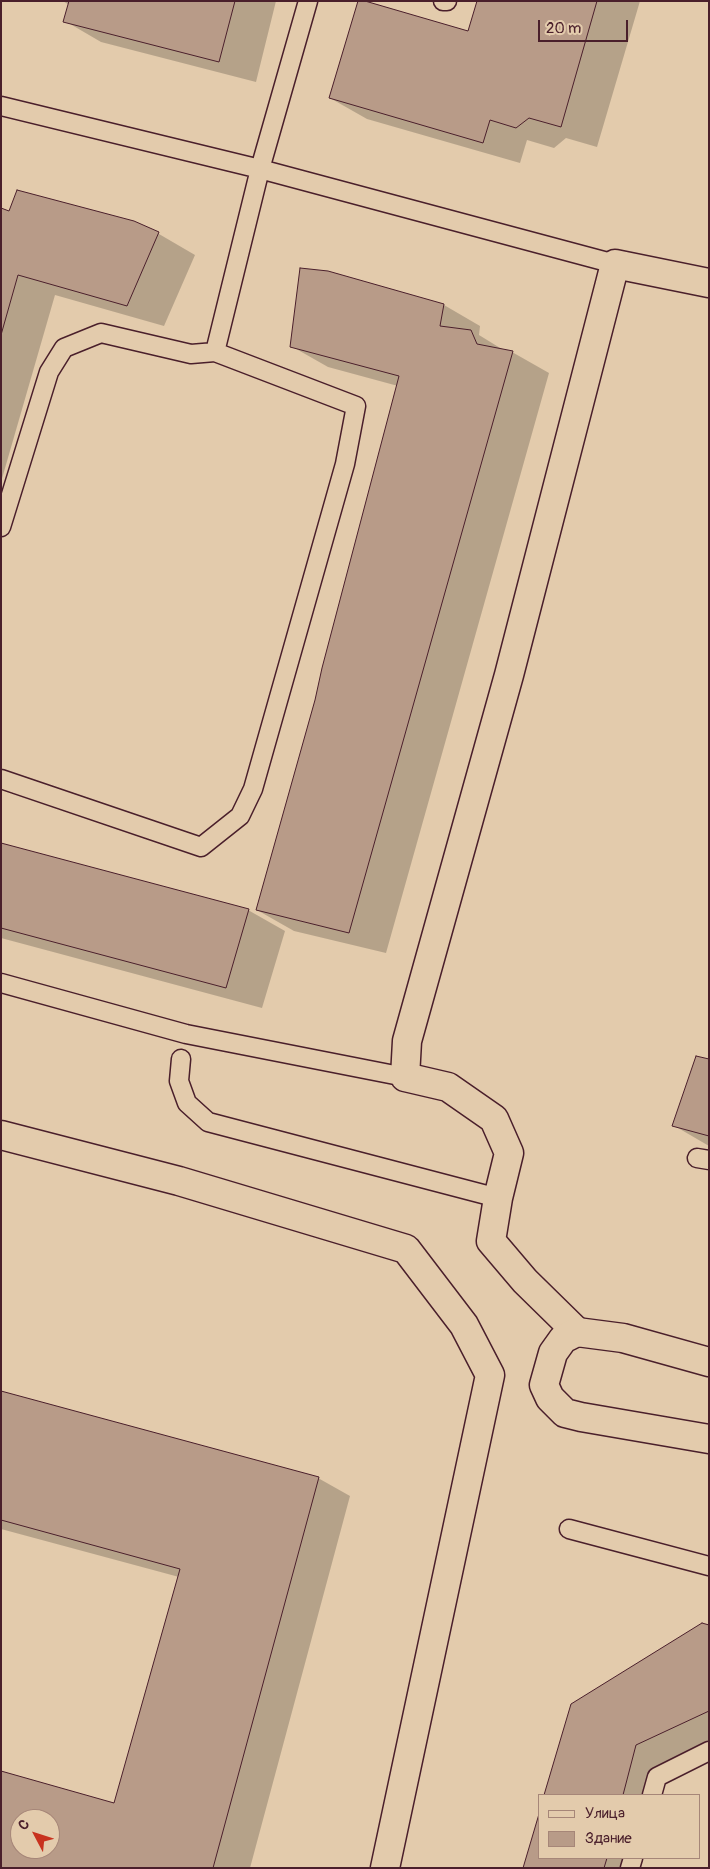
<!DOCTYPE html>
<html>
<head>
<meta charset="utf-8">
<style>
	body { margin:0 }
	#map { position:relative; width:710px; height:1869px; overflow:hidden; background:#e3cbac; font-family:Pangolin,sans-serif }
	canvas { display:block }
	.frame { position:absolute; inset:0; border:2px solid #4a1f2b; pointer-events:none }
	.legend { position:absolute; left:538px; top:1794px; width:162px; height:65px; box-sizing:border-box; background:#e3cbac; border:1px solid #a68678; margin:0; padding:6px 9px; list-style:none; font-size:15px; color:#4a1f2b }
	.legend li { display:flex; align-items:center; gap:10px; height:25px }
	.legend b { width:25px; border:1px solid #a68678 }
	.north { position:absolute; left:10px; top:1809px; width:50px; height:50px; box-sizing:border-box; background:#e3cbac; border:1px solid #a68678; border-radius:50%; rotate:310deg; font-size:14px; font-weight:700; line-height:20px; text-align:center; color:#4a1f2b }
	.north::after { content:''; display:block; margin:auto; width:18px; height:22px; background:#c8321e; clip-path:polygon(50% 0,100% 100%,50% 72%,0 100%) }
	.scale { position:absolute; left:538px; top:20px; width:90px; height:22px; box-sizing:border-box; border:2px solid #4a1f2b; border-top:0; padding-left:6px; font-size:15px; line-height:18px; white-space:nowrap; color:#4a1f2b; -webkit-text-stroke:4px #e3cbac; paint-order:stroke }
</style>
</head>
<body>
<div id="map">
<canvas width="710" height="1869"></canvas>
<div class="frame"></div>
<ul class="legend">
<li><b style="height:6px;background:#e3cbac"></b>Улица</li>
<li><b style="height:14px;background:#b89b88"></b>Здание</li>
</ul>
<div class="north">С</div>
<div class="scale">20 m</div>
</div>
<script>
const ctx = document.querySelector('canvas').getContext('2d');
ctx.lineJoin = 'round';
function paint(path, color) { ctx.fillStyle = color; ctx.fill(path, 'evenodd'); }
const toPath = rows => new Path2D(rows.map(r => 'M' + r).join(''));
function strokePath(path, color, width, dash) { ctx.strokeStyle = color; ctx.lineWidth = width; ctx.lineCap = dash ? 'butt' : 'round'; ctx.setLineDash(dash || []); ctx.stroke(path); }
paint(toPath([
	[63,1,276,1,256,82,101,42,65,21,69,5],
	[478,1,640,1,597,147,566,138,554,148,527,140,520,163,367,119,330,98,469,33],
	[1,209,10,213,134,222,159,234,195,255,164,326,55,295,1,482],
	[444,305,480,326,479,335,505,351,512,352,549,373,386,953,294,931,257,910,316,700,398,386,328,367,291,346],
	[1,845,248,910,285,931,262,1008,1,938],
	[709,1061,709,1146,673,1125],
	[1,1392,318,1478,350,1496,250,1868,1,1868,1,1773,115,1805,179,1577,1,1529],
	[20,1819,50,1819,50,1849,20,1849],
	[709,1626,709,1745,668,1764,660,1795,546,1795,572,1705],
	[539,1858,643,1858,641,1868,524,1868]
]), '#0003');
const building = toPath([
	[69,1,235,1,219,62,63,22,69,1],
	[358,1,365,1,468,31,477,1,597,1,561,127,529,118,516,128,490,120,483,143,329,98,358,1],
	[17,190,134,221,159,232,127,306,18,275,1,335,1,208,9,211,17,190],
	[300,268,328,271,444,304,440,326,471,330,477,344,513,351,349,933,256,910,315,700,322,668,399,376,290,347,300,268],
	[1,843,249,909,226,988,1,928,1,843],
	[696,1056,709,1059,709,1136,672,1126,696,1056],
	[1,1391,319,1477,213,1868,1,1868,1,1771,114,1803,180,1569,1,1520,1,1391],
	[20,1819,50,1819,50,1849,20,1849,20,1819],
	[702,1623,709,1625,709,1711,636,1745,623,1795,544,1795,571,1704,702,1623],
	[539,1814,539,1858,607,1858,604,1868,523,1868,539,1814]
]);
paint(building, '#b89b88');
strokePath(building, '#4a1f2b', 1);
const service = toPath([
	[443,1,447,1],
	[1,106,260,169,615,264],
	[215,352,260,169,308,1],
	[1,527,49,372,64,348,101,333,191,354,215,352,356,406,345,464,253,789,240,816,201,847,1,779],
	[1,983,186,1034,405,1077],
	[181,1059,179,1081,187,1103,208,1122,498,1198],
	[697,1158,709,1160],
	[569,1529,709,1566],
	[652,1795,657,1777,709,1751],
	[630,1868,633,1858]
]);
const minor = toPath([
	[1,1135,179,1181,406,1249,464,1325,490,1375,385,1868],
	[577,1332,525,1281,491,1241,498,1198,509,1153,494,1119,448,1087,405,1077,407,1041,509,675,615,264,709,283]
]);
const tertiary = toPath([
	[709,1362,623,1338,577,1332,563,1339,553,1353,544,1385,550,1398,565,1413,581,1417,709,1439]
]);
strokePath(service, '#4a1f2b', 21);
strokePath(minor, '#4a1f2b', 31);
strokePath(tertiary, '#4a1f2b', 31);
strokePath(service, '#e3cbac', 18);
strokePath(minor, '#e3cbac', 28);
strokePath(tertiary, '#e3cbac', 28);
</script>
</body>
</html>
